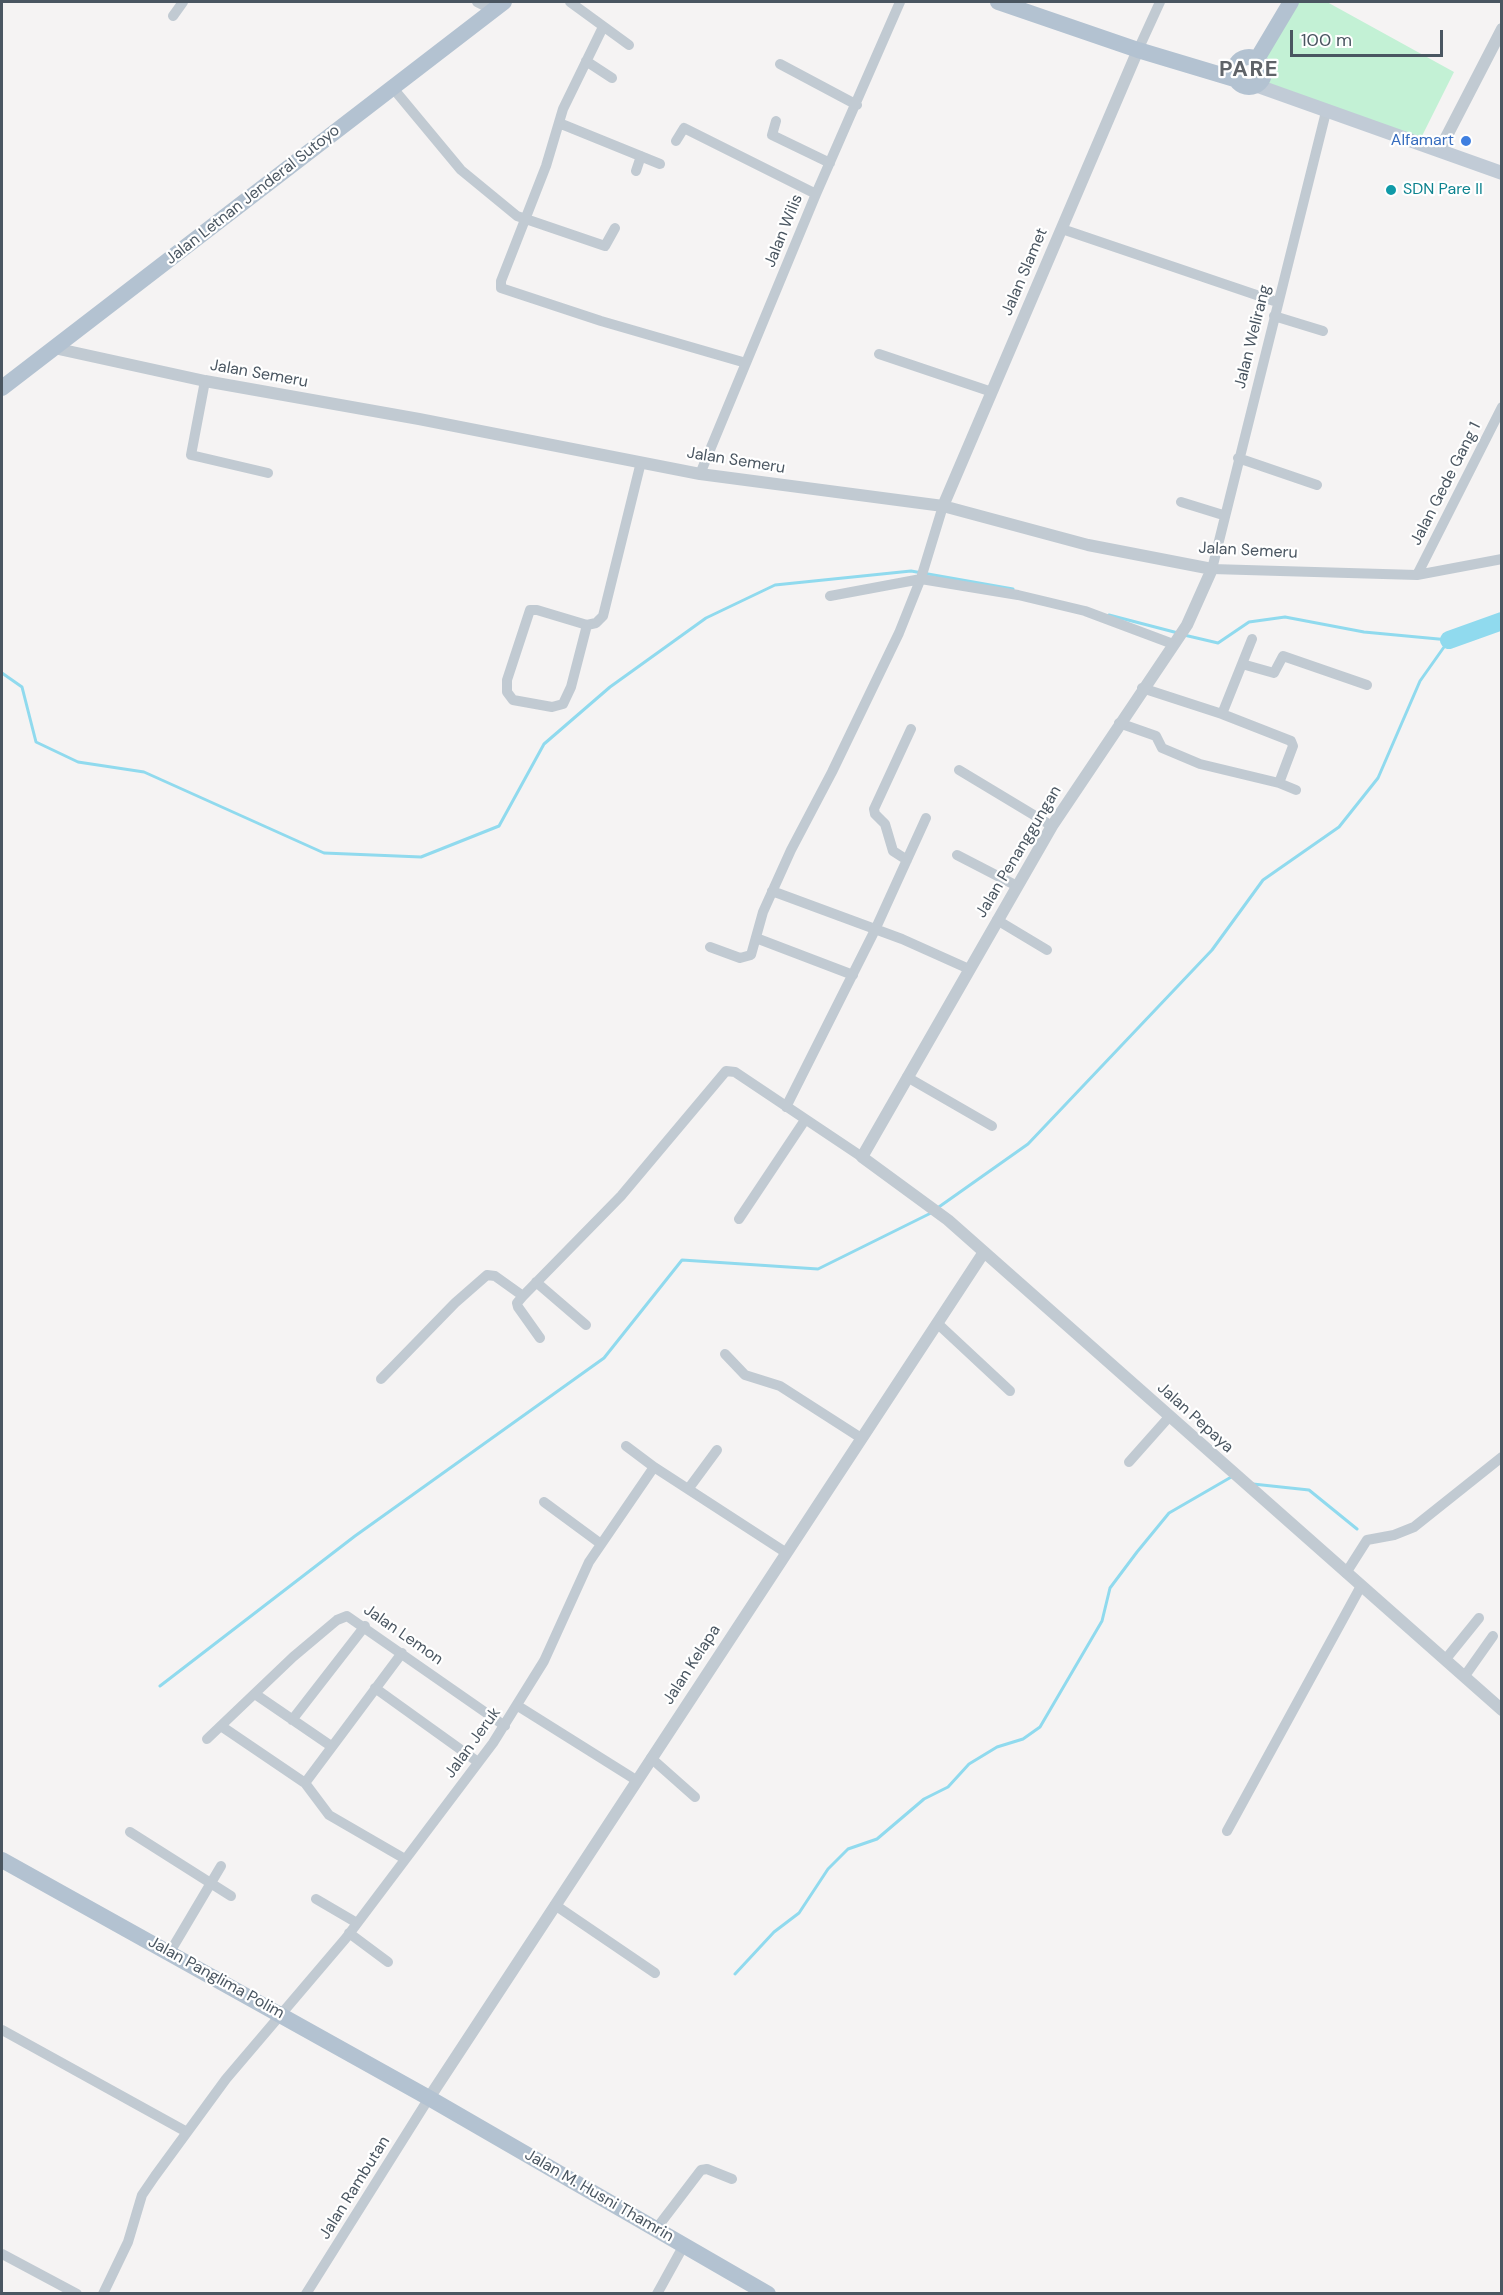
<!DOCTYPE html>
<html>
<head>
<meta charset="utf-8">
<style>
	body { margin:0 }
	#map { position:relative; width:1503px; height:2295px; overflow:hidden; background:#f5f3f3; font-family:"DM Sans",sans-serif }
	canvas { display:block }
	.frame { position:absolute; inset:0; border:3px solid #4a5661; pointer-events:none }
	.scale { position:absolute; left:1290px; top:30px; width:153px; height:27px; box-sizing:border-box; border:3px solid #4a5661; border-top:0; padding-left:8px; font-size:18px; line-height:21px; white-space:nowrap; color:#4a5661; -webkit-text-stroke:4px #fff; paint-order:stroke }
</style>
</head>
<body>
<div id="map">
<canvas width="1503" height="2295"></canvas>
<div class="frame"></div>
<div class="scale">100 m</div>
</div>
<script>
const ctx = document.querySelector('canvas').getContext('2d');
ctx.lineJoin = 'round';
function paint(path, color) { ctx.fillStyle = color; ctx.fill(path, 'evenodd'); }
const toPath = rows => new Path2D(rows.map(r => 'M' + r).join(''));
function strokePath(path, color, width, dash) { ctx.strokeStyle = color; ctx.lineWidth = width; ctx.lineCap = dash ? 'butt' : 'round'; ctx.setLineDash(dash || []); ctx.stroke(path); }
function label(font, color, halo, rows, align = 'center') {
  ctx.font = font + ' "DM Sans",sans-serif'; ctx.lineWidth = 4.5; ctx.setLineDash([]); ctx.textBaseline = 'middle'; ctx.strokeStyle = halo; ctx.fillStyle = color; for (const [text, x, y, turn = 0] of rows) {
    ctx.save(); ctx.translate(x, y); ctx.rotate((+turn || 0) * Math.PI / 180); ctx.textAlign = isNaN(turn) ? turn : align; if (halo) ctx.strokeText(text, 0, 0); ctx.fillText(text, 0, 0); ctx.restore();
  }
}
paint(toPath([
	[1291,2,1327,2,1454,72,1418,144,1259,83,1264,74,1260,62]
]), '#c3f1d5');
strokePath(toPath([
	[1109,615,1178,633],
	[1184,635,1218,643,1249,622,1285,617,1364,632,1449,640],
	[2,673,22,687,36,742,78,762,144,772,324,853,421,857,499,826,544,744,610,687,706,618,775,585,911,571,1013,589],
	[936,1209,1028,1144,1212,950,1263,880,1339,827,1378,778,1420,681,1449,640],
	[1253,1484,1309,1490,1357,1529],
	[160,1686,355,1536,604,1358,682,1260,818,1269,931,1213],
	[735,1974,774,1932,799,1913,828,1869,848,1849,877,1839,924,1799,948,1787,969,1764,997,1747,1023,1739,1040,1727,1102,1621,1110,1588,1137,1552,1169,1513,1233,1476]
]), '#90daee', 3);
strokePath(toPath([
	[1449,640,1502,621]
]), '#90daee', 18);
strokePath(toPath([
	[477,2,493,10],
	[570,2,629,45],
	[173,16,183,2],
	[603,27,563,109,546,166,501,281,501,288,601,321,746,363],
	[1138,50,1160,2],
	[586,61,612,78],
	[780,64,857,105],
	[392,87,461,170,517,216,605,246,615,228],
	[1326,112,1212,569,1417,575,1502,559],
	[776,121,772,135,830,163],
	[559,123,660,164],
	[676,141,684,128,816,194],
	[636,171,641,156],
	[1062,229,1277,302],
	[1274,316,1323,331],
	[879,354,992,392],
	[205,381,191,455,268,473],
	[1238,458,1317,485],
	[700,474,816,194,900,2],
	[1181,502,1223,515],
	[1417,575,1502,407],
	[830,596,921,579,1018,595,1085,611,1173,644],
	[587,625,571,687,563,704,552,707,513,700,507,692,507,680,530,610,537,610,587,625,596,623,603,616,641,462],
	[1242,664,1274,673,1283,656,1367,685],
	[1142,688,1222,714,1252,639],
	[1222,714,1291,741,1293,746,1279,783,1296,790],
	[1119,723,1156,736,1162,748,1200,764,1279,783],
	[959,770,1052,826],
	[957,855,1017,886],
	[907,860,893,851,885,824,875,814,874,809,911,729],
	[772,891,902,939,969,969],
	[997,920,1047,950],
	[756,938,853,975],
	[710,947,740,958,751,955,763,912,791,850,832,772,899,633,921,578,943,506],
	[907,1077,992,1126],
	[786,1107,875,930,926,818],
	[739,1219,805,1120],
	[536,1282,586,1325],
	[523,1296,517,1303,518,1307,540,1338],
	[937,1323,1010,1391],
	[725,1354,745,1375,780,1386,861,1438],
	[381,1379,455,1303,487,1275,495,1276,523,1296,621,1196,726,1071,735,1072,862,1157],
	[626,1446,654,1467,785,1552],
	[1129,1462,1169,1417],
	[689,1488,717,1450],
	[544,1502,601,1544],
	[1346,1573,1367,1540,1394,1535,1414,1527,1502,1457],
	[402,1653,305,1783,329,1815,405,1859],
	[1445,1660,1479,1618],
	[1464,1677,1493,1636],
	[375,1688,478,1762],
	[255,1694,331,1746],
	[518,1706,636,1780],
	[292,1720,365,1626],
	[221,1726,305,1783],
	[207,1739,293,1657,337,1620,347,1616,505,1726],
	[651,1758,695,1797],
	[1227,1831,1361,1586],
	[130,1832,231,1896],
	[316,1899,357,1923],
	[555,1905,655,1973],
	[349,1933,388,1962],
	[170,1952,221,1866],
	[2,2030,185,2131],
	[656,2229,701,2170,707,2169,732,2179],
	[2,2254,77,2294],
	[103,2294,128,2242,142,2195,155,2176,226,2079,346,1938,493,1743,544,1661,589,1562,654,1467],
	[306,2294,429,2098],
	[657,2294,684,2245]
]), '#c1cad2', 10);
strokePath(toPath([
	[1439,151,1502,29],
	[54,348,205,381,419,419,700,474,943,506,1088,545,1212,569,1187,625,1052,826,862,1157,948,1220,1502,1710],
	[943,506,1138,50],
	[429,2098,984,1252]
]), '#c1cad2', 12);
strokePath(toPath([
	[1255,85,1502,173]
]), '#c1cbd6', 14);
strokePath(toPath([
	[998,2,1138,50,1238,80],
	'1234 72a15 15 0 1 1 30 0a15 15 0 1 1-30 0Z',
	[1257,59,1291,2],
	[2,388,504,2],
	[2,1860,429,2098,768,2294]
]), '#b3c2d1', 16);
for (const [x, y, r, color] of [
	[1466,141,6,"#3f7fe0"],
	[1391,190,6,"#0f9aa8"]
]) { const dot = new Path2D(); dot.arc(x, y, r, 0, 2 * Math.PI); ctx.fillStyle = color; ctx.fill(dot); strokePath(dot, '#fff', 2); }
label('16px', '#366cbe', '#fff', [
	["Alfamart",1454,141]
], 'right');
label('16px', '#0d838f', '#fff', [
	["SDN Pare II",1403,190]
], 'left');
label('16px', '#4a5661', '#fff', [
	["Jalan Letnan Jenderal Sutoyo",253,195,-38],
	["Jalan Wilis",784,231,-68],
	["Jalan Slamet",1025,272,-67],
	["Jalan Welirang",1253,337,-76],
	["Jalan Semeru",259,374,10],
	["Jalan Semeru",736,461,9],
	["Jalan Gede Gang 1",1446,484,-63],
	["Jalan Semeru",1248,551,3],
	["Jalan Penanggungan",1019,852,-59],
	["Jalan Pepaya",1195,1418,42],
	["Jalan Lemon",403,1635,35],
	["Jalan Kelapa",692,1665,-57],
	["Jalan Jeruk",473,1743,-54],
	["Jalan Panglima Polim",216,1978,29],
	["Jalan Rambutan",355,2188,-58],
	["Jalan M. Husni Thamrin",599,2196,30]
]);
ctx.letterSpacing = '1.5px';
label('bold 22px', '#5f6368', '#fff', [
	["PARE",1249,70]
]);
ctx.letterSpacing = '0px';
</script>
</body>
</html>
